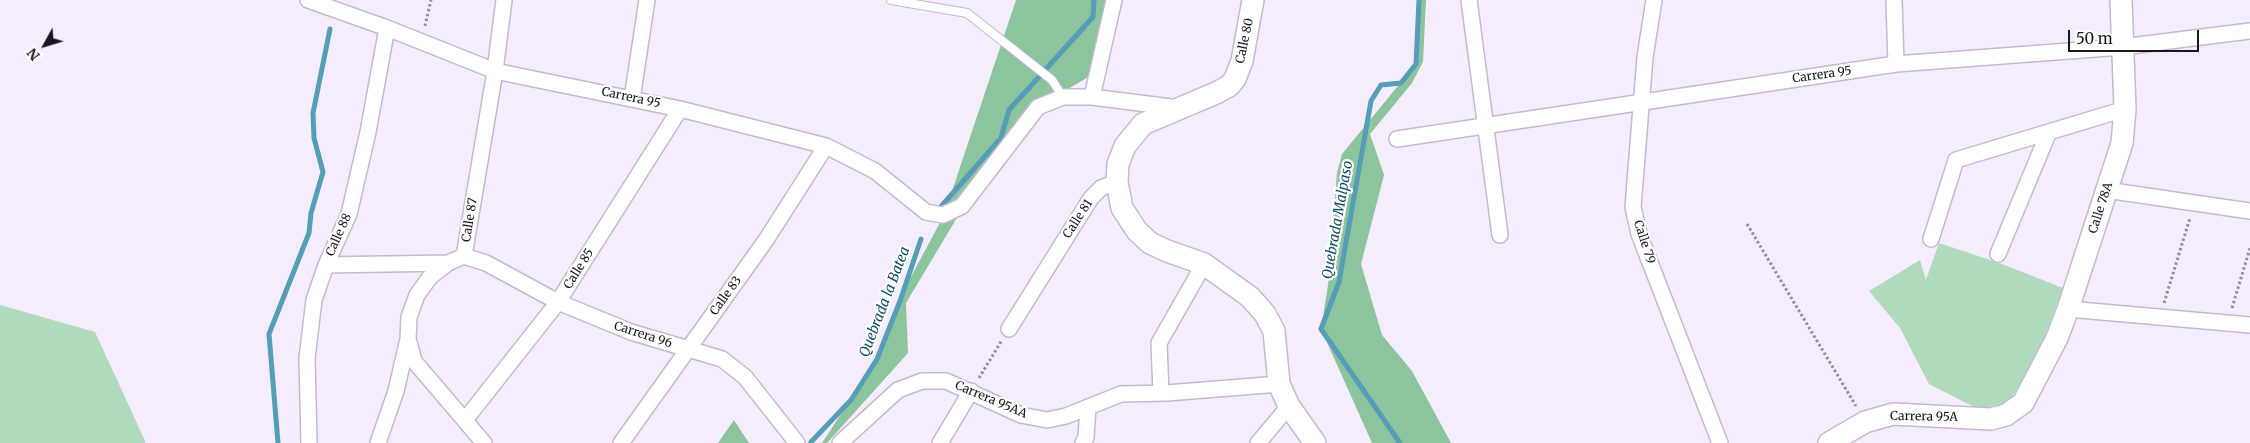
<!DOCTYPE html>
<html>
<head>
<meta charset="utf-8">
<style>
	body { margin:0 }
	#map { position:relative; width:2250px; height:443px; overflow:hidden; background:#f5edfd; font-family:Merriweather,serif }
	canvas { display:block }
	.north { position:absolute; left:20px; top:20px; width:50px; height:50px; -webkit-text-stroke:4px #fefefe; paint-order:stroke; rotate:231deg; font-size:14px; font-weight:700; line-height:20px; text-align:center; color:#1a161f }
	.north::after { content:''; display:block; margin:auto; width:18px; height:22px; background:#1a161f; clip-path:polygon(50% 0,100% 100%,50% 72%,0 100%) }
	.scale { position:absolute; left:2068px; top:30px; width:131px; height:22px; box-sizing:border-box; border:2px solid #1a161f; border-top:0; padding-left:6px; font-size:15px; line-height:18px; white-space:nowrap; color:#1a161f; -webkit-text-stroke:4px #fefefe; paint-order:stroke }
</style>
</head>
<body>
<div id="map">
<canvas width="2250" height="443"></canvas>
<div class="north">N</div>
<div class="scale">50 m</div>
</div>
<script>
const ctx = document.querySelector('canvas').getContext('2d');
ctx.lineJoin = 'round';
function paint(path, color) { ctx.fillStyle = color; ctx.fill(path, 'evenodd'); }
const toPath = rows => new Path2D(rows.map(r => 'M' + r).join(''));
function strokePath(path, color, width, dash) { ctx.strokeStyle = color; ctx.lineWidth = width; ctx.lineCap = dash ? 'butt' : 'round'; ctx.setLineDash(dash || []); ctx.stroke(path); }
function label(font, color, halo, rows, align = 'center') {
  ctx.font = font + ' Merriweather,serif'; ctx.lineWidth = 4.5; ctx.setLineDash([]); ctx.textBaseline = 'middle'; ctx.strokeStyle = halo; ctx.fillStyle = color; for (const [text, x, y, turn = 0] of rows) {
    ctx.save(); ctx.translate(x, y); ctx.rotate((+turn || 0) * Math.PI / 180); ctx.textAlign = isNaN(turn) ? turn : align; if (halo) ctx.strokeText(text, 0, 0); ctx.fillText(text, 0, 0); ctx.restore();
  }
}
paint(toPath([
	[1939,243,2002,264,2063,288,2034,365,2007,403,1978,409,1929,384,1900,328,1869,291,1920,260,1926,280],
	[0,305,95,332,146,443,0,443]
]), '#afdabb');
paint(toPath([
	[1016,0,1109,0,1095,73,1036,108,964,206,906,303,908,353,827,443,822,443,877,359,898,301,944,215],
	[1420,0,1426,0,1423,62,1412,83,1370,134,1384,175,1361,264,1382,335,1412,371,1451,443,1372,443,1321,329,1328,285,1337,173,1342,154,1416,64],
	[734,420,749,443,718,443]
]), '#8cc49d');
strokePath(toPath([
	[938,210,1001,138,1009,110,1093,17,1094,0],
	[811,442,851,400,877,359,900,301,921,239],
	[278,443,269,334,309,233,311,213,323,172,314,138,313,113,330,29],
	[1400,443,1321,329,1339,282,1371,101,1381,85,1401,83,1416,64,1419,0]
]), '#569db8', 5);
const lane = toPath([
	[891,0,967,13,1052,80,1063,97]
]);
const street = toPath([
	[308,0,387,28,495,71,680,109,826,146,875,171,926,212,943,215,962,206,1038,107,1063,97,1092,97,1179,108],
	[1469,0,1500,235],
	[1654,0,1645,57,1633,207,1639,234,1720,443],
	[1894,0,1896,64],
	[1092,97,1114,0],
	[632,99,647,0],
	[1397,139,1896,64,2122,47,2250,31],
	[2106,190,2250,211],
	[1931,239,1956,160,2125,109],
	[1998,254,2048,134],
	[464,256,486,263,558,302,631,332,722,359,745,377,797,443],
	[464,256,495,71,504,0],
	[326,265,448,263],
	[2068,309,2250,325],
	[1009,329,1091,198,1101,188,1117,182],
	[409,342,414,361,484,443],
	[1161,393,1159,343,1204,264],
	[465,420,558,302,680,109],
	[309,443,307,358,314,300,326,265,349,214,368,132,387,28],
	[378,443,396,391,408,339,409,317,417,295,430,277,448,263,464,256],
	[621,443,766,240,826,146],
	[840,443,898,390,922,381,946,381,1021,415,1047,420,1066,416,1121,394,1167,393,1279,384],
	[940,443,971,391],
	[1083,443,1086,437,1088,407],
	[1258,443,1289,406]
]);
const secondary = toPath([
	[1253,0,1242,61,1235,79,1229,86,1216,93,1143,124,1125,146,1118,164,1117,182,1122,208,1137,231,1150,243,1167,251,1204,264,1250,297,1265,314,1274,331,1279,384,1289,406,1315,443],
	[1829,443,1865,422,1893,414,1991,419,2006,415,2023,403,2057,338,2068,309,2122,143,2125,109,2121,0]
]);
strokePath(lane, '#c5b8d1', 10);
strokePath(street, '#c5b8d1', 18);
strokePath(secondary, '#c5b8d1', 24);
strokePath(toPath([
	[425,26,431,0],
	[1747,224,1856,406],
	[2164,303,2190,218],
	[2232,308,2250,248],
	[979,378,1002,340]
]), '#948e9a', 3, [2.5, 2.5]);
strokePath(lane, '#fff', 8);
strokePath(street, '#fff', 15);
strokePath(secondary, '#fff', 21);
label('12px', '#1a161f', '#fefefe', [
	["Calle 80",1245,41,-78],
	["Carrera 95",1822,75,-8],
	["Carrera 95",631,98,12],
	["Calle 78A",2101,208,-72],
	["Calle 81",1078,219,-57],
	["Calle 87",470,220,-81],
	["Calle 88",339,235,-66],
	["Calle 79",1644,242,72],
	["Calle 85",579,269,-58],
	["Calle 83",726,296,-54],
	["Carrera 96",643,335,18],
	["Carrera 95AA",991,400,23],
	["Carrera 95A",1924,417,1]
]);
label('italic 14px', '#0f4c60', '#fefefe', [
	["Quebrada Malpaso",1338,220,-80],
	["Quebrada la Batea",885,302,-69]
]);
</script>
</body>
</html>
